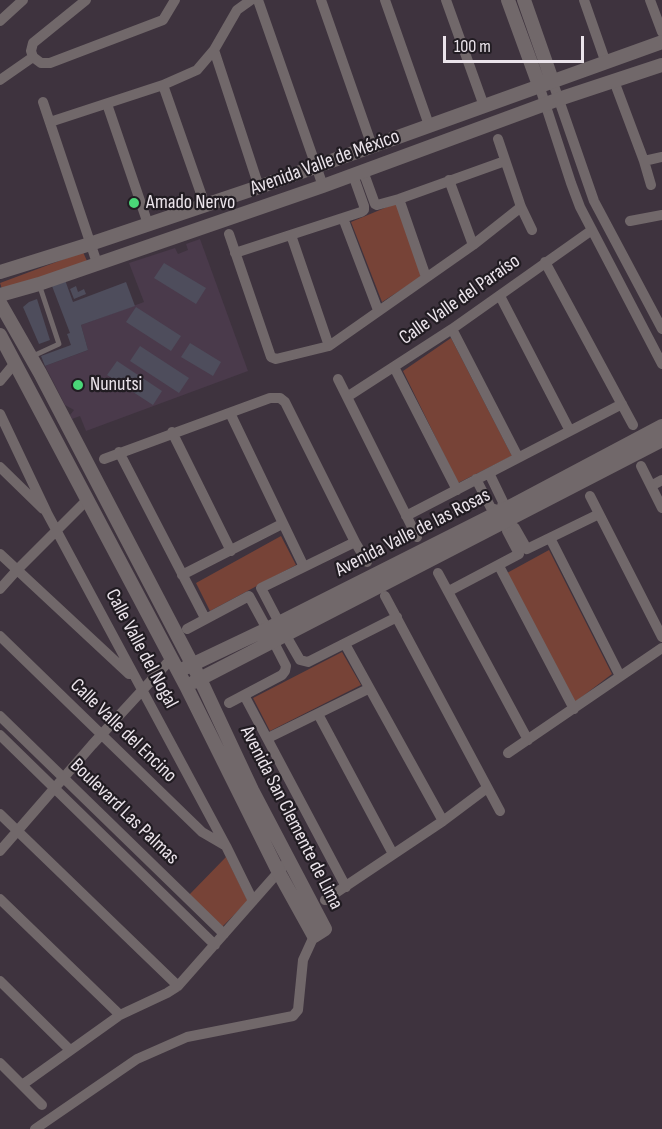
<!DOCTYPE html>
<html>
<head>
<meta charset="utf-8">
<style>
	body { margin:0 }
	#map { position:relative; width:662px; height:1129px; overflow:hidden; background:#3e333e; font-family:"Sofia Sans Condensed",sans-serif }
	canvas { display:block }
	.scale { position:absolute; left:443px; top:36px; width:141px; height:27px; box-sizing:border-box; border:3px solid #ebe4eb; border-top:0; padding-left:8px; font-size:18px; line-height:21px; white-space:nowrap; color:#ebe4eb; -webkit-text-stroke:4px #211c22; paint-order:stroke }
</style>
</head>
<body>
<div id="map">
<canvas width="662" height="1129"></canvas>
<div class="scale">100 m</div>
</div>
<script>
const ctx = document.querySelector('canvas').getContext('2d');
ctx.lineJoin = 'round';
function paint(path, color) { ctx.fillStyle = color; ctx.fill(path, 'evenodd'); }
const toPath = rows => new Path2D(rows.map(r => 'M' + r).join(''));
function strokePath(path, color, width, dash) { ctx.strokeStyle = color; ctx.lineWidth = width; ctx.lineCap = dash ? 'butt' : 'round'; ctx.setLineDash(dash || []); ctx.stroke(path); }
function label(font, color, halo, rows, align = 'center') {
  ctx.font = font + ' "Sofia Sans Condensed",sans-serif'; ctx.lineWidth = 4.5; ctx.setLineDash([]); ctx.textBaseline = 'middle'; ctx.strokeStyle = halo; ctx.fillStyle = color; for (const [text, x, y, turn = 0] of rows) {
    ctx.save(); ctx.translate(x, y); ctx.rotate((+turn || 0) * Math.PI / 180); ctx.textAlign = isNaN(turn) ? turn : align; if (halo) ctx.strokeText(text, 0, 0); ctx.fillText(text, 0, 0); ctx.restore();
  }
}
paint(toPath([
	[200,239,248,371,86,431,80,416,72,419,70,415,74,410,65,405,45,366,88,350,81,325,144,302,129,263,175,248,178,254,188,250,186,244]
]), '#4a3a4b');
paint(toPath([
	[399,202,421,277,382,302,351,222],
	[83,252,87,261,3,292,0,283],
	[451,338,512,456,458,483,403,371],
	[281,536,296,565,210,611,196,583],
	[549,550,612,674,575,702,507,573],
	[342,652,361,685,270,731,253,698],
	[226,857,248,901,222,927,189,895]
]), '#774337');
paint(toPath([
	[164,263,206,288,196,304,154,278],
	[65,280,73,302,126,282,135,306,81,325,88,350,45,366,41,356,71,345,67,334,70,333,52,286],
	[76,286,78,292,84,289,86,294,74,299,70,289],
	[37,299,50,340,39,344,23,307,29,302],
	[136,307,181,336,171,351,126,322],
	[190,343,221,362,213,376,181,357],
	[140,346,189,378,179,393,130,361],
	[117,361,162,391,153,405,107,375]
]), '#4e4d5c');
strokePath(toPath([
	[33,356,59,344,39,284]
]), '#71686a', 5);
strokePath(toPath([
	[258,0,323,186],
	[321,0,372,146],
	[385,0,429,125],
	[446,0,484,106],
	[584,0,606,63],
	[650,0,662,32],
	[0,21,23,0],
	[214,50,259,187],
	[33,57,41,63,50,63,163,20,175,0],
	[33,57,31,51,33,43,86,0],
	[0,80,33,57],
	[552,80,594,201,662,329],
	[614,81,644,161,651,185],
	[163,85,205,205],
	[539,85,571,183,580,207,662,364],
	[43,102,97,263],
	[107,104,148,224],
	[50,122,163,85,197,70,214,50,237,10,251,0],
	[498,139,521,207,532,230],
	[644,161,662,157],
	[363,171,375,204,377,205,399,199,505,161],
	[449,180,473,245],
	[399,199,426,277],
	[343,218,378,310],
	[630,221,662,215],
	[229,234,271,357,276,359,329,346,473,245,521,207],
	[291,235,329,346],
	[235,253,361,212,364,210,364,206,353,175],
	[545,262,633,425],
	[500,296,570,431],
	[452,329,518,457],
	[394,367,457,490],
	[338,379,417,537],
	[0,381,15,363],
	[347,397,452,329,592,230],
	[230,413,304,567],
	[0,414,47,513,226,846,253,901],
	[172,432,231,551],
	[119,452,205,618],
	[104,459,270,398,280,398,285,402,355,542,367,562],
	[641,466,662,508],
	[0,467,43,509],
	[489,473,503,502,501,511],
	[476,479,491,508,501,511],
	[651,486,662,480],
	[590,496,662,637],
	[503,515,509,524,515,528,527,549,599,514],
	[406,516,622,404],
	[550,538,620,676],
	[355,542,261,588,285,634,300,660,308,662,397,617],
	[0,554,129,674],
	[499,566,574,709],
	[438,573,528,740],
	[182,575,282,524],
	[0,589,17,570,87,500],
	[449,591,519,554,507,531,509,524],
	[385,596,500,811],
	[187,629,249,596,267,629,286,666,285,671,282,675,229,703],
	[0,636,202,832,226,846],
	[345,644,443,821],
	[244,695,346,887],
	[318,714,393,854],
	[0,716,224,934],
	[0,735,215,945],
	[268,738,368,689],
	[508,753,662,648],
	[0,814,178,986],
	[0,851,92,745,171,659],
	[0,899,120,1015],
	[325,900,443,821,487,788],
	[0,981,70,1050],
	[0,1063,42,1105],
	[22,1085,120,1015,167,993,178,986,289,860],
	[35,1129,137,1059,187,1037,293,1016,298,1010,303,960,314,936]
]), '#71686a', 10);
strokePath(toPath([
	[508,0,539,85],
	[524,0,552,80],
	[0,272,90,244,259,187,662,42],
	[0,295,39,284,323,186,559,99,662,65],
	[0,303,40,373,200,679,252,790,325,929,314,936,278,871,186,686,0,335],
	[185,668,267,629,515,504,662,426],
	[194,682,662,440]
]), '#71686a', 14);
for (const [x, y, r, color] of [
	[134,203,6,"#4ad778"],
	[78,385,6,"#4ad778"]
]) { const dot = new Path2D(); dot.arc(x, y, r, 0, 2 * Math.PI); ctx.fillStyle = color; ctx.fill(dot); strokePath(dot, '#211c22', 2); }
label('20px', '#ebe4eb', '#211c22', [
	["Avenida Valle de México",325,163,-20],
	["Calle Valle del Paraíso",460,300,-35],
	["Avenida Valle de las Rosas",413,533,-27],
	["Calle Valle del Nogal",141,649,62],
	["Calle Valle del Encino",123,731,44],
	["Boulevard Las Palmas",124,812,44],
	["Avenida San Clemente de Lima",291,818,63]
]);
label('20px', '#ebe4eb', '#211c22', [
	["Amado Nervo",146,203],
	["Nunutsi",90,385]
], 'left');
</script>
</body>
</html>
